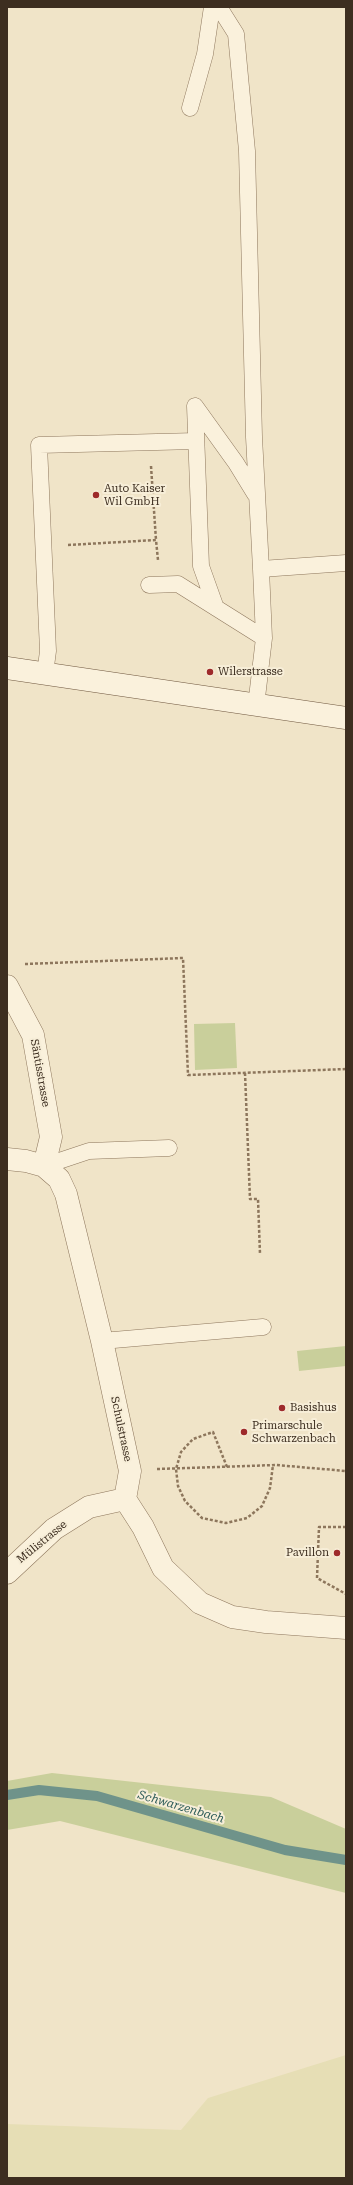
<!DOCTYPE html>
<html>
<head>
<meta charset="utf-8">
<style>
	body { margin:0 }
	#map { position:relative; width:353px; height:2185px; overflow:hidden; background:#f0e4c8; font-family:"Roboto Serif",serif }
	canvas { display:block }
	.frame { position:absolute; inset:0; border:8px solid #3d2e20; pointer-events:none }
</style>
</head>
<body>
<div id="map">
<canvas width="353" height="2185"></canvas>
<div class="frame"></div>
</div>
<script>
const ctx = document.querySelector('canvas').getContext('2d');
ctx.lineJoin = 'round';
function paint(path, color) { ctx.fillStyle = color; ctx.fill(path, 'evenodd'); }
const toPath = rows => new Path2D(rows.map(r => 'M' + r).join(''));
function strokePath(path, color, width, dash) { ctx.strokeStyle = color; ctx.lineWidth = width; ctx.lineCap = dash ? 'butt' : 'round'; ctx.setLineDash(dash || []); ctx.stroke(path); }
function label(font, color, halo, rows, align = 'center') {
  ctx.font = font + ' "Roboto Serif",serif'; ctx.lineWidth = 4; ctx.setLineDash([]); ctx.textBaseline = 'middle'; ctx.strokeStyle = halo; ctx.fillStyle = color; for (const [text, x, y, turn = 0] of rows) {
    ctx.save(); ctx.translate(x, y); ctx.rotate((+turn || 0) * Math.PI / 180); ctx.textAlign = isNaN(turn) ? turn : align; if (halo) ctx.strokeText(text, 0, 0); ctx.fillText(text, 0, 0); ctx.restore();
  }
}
paint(toPath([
	[346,2055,346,2178,7,2178,7,2124,181,2130,208,2098]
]), '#e6deb5');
paint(toPath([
	[235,1023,237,1068,195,1070,194,1024],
	[346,1346,346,1366,299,1371,297,1351],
	[52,1773,271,1797,346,1829,346,1893,60,1821,7,1830,7,1781]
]), '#c9cf9b');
strokePath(toPath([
	[7,1795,39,1790,97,1796,285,1850,346,1860]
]), '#6f938a', 10);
const lane = toPath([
	[219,7,236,34,247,151,254,437,261,569],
	[190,108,205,54,212,7],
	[195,406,201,566,216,608],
	[195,406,236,463,255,494],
	[149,585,178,584,264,638],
	[45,674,48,651,39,445,196,441],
	[256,706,264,638,261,569,346,563],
	[44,1166,89,1151,169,1148],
	[102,1341,263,1327]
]);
const street = toPath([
	[7,986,33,1035,51,1137,44,1166],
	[7,1159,26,1161,44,1166,59,1179,66,1194,102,1341,130,1471,125,1499,143,1527,163,1568,200,1603,232,1617,266,1622,346,1628],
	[7,1573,54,1529,89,1507,125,1499]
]);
const secondary = toPath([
	[7,668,346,718]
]);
strokePath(lane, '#8d765c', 17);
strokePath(street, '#8d765c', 23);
strokePath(secondary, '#6f573f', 23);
strokePath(toPath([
	[151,466,156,540],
	[68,545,156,540,158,560],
	[25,964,183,958,188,1075,346,1069],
	[245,1073,250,1199,258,1199,260,1254],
	[227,1467,213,1432,193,1439,181,1452,176,1469,178,1486,185,1501,202,1518,226,1523,247,1518,262,1506,270,1488,273,1465],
	[157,1469,276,1465,346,1471],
	[346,1527,319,1527,317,1578,346,1594]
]), '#8d765c', 2.5, [3, 2]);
strokePath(lane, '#faf1dc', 16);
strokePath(street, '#faf1dc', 22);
strokePath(secondary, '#faf1dc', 22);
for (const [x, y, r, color] of [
	[96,495,4,"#9e2a2b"],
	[210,672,4,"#9e2a2b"],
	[282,1408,4,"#9e2a2b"],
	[244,1432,4,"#9e2a2b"],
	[337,1553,4,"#9e2a2b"]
]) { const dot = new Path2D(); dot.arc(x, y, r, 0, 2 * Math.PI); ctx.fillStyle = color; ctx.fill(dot); strokePath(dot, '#f7eed8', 1.5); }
label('11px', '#3d2e20', '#f7eed8', [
	["Auto Kaiser",104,489],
	["Wil GmbH",104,502],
	["Wilerstrasse",218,672],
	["Basishus",290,1408],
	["Primarschule",252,1426],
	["Schwarzenbach",252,1439],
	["Pavillon",329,1553,"right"]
], 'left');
label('11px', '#3d2e20', '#f7eed8', [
	["Säntisstrasse",40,1073,80],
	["Schulstrasse",121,1429,78],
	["Mülistrasse",42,1542,-39]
]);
label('italic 12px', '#2f5d5a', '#f7eed8', [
	["Schwarzenbach",181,1807,16]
]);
</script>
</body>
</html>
